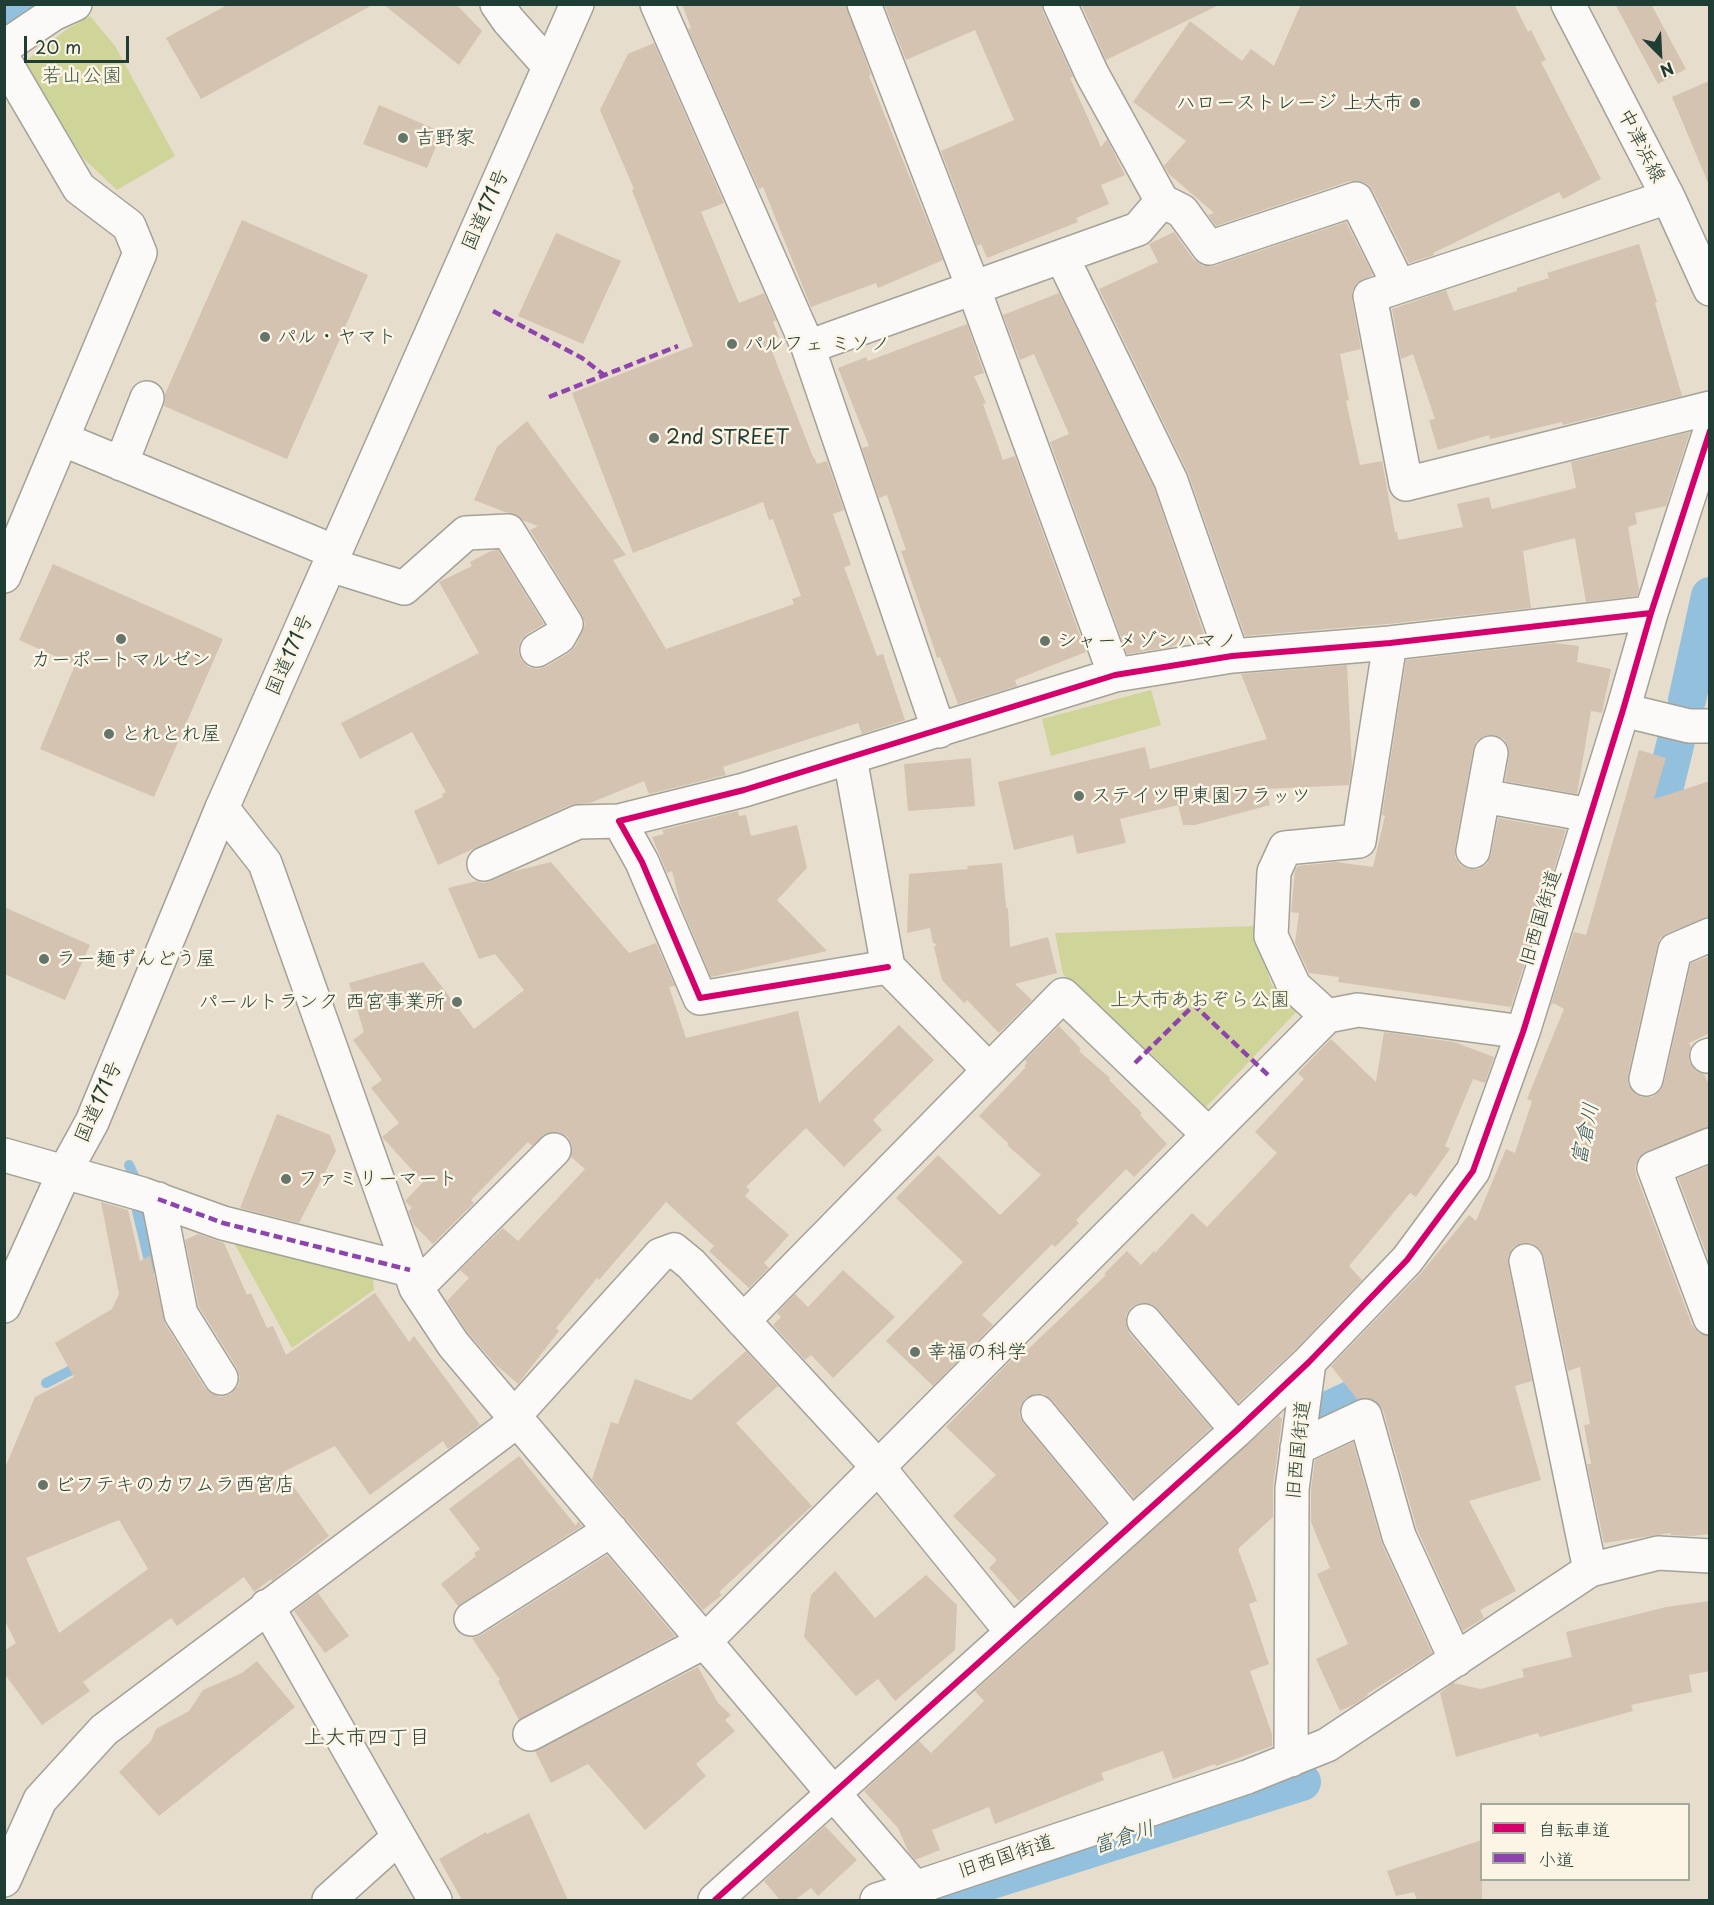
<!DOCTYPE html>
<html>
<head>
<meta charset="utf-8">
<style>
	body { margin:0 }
	#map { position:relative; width:1714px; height:1905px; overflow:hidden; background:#e7ddcd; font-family:"Playpen Sans","Klee One",sans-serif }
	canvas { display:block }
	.frame { position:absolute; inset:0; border:6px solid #1f3d34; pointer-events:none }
	.legend { position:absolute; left:1480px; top:1803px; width:210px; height:78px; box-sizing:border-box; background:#fcf5e5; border:2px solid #a4ab9e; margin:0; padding:8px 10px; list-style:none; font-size:18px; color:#1f3d34 }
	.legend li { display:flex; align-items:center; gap:12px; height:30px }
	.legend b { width:30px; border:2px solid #a4ab9e }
	.north { position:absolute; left:1630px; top:24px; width:60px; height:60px; -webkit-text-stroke:4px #fcf5e5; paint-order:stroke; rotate:156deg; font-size:16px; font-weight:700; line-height:24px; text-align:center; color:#1f3d34 }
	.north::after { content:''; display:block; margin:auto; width:21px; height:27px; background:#1f3d34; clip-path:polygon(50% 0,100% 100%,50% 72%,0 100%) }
	.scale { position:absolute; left:24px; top:36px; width:105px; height:27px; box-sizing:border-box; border:3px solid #1f3d34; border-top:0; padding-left:8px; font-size:18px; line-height:21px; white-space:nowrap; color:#1f3d34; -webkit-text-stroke:4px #fcf5e5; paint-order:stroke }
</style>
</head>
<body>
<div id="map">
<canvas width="1714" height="1905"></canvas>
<div class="frame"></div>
<ul class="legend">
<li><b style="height:8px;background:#d6006c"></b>自転車道</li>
<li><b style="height:8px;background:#8e44ad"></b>小道</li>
</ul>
<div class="north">N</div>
<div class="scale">20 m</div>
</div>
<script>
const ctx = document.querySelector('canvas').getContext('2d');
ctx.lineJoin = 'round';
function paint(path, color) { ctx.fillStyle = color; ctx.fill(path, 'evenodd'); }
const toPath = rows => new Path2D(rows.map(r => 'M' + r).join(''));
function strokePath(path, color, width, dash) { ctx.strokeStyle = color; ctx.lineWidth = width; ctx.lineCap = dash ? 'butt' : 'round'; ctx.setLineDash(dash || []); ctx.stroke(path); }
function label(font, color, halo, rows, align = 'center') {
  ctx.font = font + ' "Playpen Sans","Klee One",sans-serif'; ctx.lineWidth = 5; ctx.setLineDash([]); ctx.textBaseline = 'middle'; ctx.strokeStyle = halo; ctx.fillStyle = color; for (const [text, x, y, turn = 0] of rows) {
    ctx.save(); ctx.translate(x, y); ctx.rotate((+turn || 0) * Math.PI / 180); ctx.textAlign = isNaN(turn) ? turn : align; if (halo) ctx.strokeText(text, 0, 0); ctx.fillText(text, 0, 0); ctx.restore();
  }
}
paint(toPath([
	[90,16,115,46,175,156,117,190,83,158,23,63,66,30],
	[1151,690,1161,725,1051,756,1042,719],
	[1254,926,1271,984,1298,1010,1206,1107,1148,1051,1063,974,1055,933],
	[233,1241,373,1277,374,1290,292,1348]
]), '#cfd499');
strokePath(toPath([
	[129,1165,134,1176],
	[137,1211,151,1269],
	[46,1383,83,1364]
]), '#93c0dd', 10);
strokePath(toPath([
	[4,17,20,4],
	[1687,700,1710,596],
	[1650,847,1676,741],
	[1321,1421,1324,1412,1383,1385,1397,1371],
	[951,1900,957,1891,1302,1782]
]), '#93c0dd', 38);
paint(toPath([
	[229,4,374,4,201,99,166,38],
	[383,4,456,4,482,31,459,65],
	[682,4,846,4,871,75,869,76,943,260,878,288,876,283,811,307,763,187,759,189,688,29,691,28],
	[884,4,1042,4,1043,12,1073,77,1070,78,1101,147,1107,139,1125,175,1101,185,1109,204,1076,218,1078,222,987,258,981,244,977,246,941,151,1014,120,975,30,906,60],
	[1081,4,1221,4,1106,60],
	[1301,4,1514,4,1528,32,1531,30,1546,60,1541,62,1601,179,1563,199,1559,192,1433,253,1434,255,1409,263,1373,191,1367,184,1359,181,1350,181,1216,226,1208,215,1214,213,1169,174,1164,166,1186,141,1133,102,1190,21,1242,61,1251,49,1274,66],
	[1615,4,1651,4,1686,69,1658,84],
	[654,43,724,203,701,212,739,303,764,293,776,320,773,322,779,337,768,341,813,457,814,457,817,464,827,461,844,510,833,514,851,565,844,567,877,656,883,654,905,720,862,734,858,723,723,767,726,775,649,794,644,781,590,803,570,805,438,865,414,811,443,797,442,794,446,792,412,732,360,759,341,723,479,653,439,582,472,566,470,562,491,551,498,550,544,624,527,634,521,640,518,650,521,660,528,667,538,669,547,666,569,653,576,646,585,624,582,615,530,530,538,526,522,520,516,514,505,512,474,500,497,447,527,421,626,555,613,560,666,649,794,604,792,599,801,596,773,519,769,520,763,502,633,553,572,393,693,346,632,190,634,189,600,110,628,54],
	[1709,81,1709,185,1672,97],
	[379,105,442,132,427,168,363,144],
	[242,220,368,275,287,459,164,406,165,394],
	[1346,222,1373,275,1357,283,1352,291,1352,300,1361,349,1340,354,1349,400,1346,401,1360,465,1382,461,1395,532,1397,532,1398,540,1463,527,1457,504,1489,497,1492,509,1576,488,1571,462,1690,432,1666,506,1635,513,1637,524,1628,527,1639,590,1637,596,1586,602,1575,538,1523,551,1531,608,1388,624,1245,636,1188,473,1099,289,1158,262,1149,244,1174,232,1194,260,1203,266,1214,266],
	[556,233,621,261,583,344,518,316],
	[1639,244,1657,302,1655,303,1682,396,1563,425,1562,422,1490,439,1489,435,1438,450,1429,420,1435,419,1413,354,1401,359,1392,309,1446,290,1454,311,1517,291,1517,288,1549,278,1547,273],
	[1059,293,1154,488,1204,634,1171,647,1127,654,1050,442,1069,434,1034,354,1020,360,1003,315],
	[967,324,984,373,974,376,986,403,983,404,1003,460,1015,456,1086,652,1015,680,1017,686,958,704,940,657,937,658,925,621,901,551,906,550,887,495,879,498,862,448,869,446,838,368,866,357,868,361],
	[53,564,223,639,154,797,40,749,75,665,19,640],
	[1554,643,1579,646,1577,662,1611,669,1602,713,1591,711,1577,794,1505,781,1509,756,1508,746,1504,739,1495,735,1484,736,1476,741,1473,750,1455,848,1455,857,1460,865,1469,869,1479,869,1487,864,1491,855,1498,818,1566,830,1511,1007,1338,982,1339,977,1309,973,1295,943,1299,913,1291,912,1295,870,1298,866,1336,862,1373,867,1385,816,1382,815,1406,660],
	[1347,665,1352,767,1349,785,1266,789,1270,805,1195,825,1183,825,1178,805,1120,819,1126,843,1077,854,1073,835,1014,850,998,782,1145,747,1150,769,1267,739,1241,674],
	[1639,750,1666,758,1654,799,1710,781,1710,917,1668,933,1660,938,1657,946,1628,1075,1628,1084,1633,1092,1641,1097,1652,1097,1660,1091,1664,1083,1691,963,1710,956,1710,1033,1689,1043,1691,1047,1689,1053,1689,1062,1695,1070,1704,1074,1710,1087,1710,1127,1647,1151,1639,1157,1635,1166,1636,1175,1692,1325,1699,1333,1710,1336,1710,1534,1692,1536,1671,1535,1671,1533,1604,1543,1587,1464,1591,1464,1584,1425,1590,1424,1580,1367,1568,1371,1544,1257,1540,1249,1532,1243,1522,1243,1513,1247,1508,1256,1508,1264,1532,1381,1515,1386,1541,1480,1469,1501,1516,1591,1480,1610,1484,1618,1463,1631,1417,1529,1383,1410,1377,1402,1368,1398,1357,1399,1331,1366,1421,1273,1469,1215,1476,1221,1506,1149,1515,1153,1532,1101,1527,1099,1564,1009,1553,1003,1550,1007,1574,932,1586,935],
	[971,758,975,806,908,811,904,764],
	[738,811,739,816,746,815,751,836,797,825,807,868,777,900,827,951,711,977,681,906,672,871,667,873,652,837,664,834,662,830],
	[551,862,629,953,656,943,675,986,669,987,686,1038,798,1011,819,1103,899,1025,934,1060,873,1120,882,1130,844,1167,806,1128,746,1187,750,1190,745,1196,789,1235,764,1263,769,1268,749,1288,709,1251,714,1246,666,1202,599,1280,597,1278,556,1328,559,1331,518,1384,496,1365,468,1333,447,1301,469,1278,460,1270,503,1228,518,1241,585,1169,571,1157,572,1145,568,1137,559,1132,545,1134,532,1146,528,1142,471,1200,474,1203,433,1244,414,1225,408,1211,412,1208,405,1201,423,1182,382,1137,399,1123,371,1088,382,1080,353,1040,364,1032,349,983,423,962,474,1029,524,990,495,954,479,959,448,888,477,881,483,883,491,881,511,872],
	[1002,863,1006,908,1008,908,1010,947,1048,937,1057,973,1015,984,1032,1000,999,1033,967,1000,964,1003,942,980,934,947,937,944,933,943,930,928,907,933,909,874,968,869,967,866],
	[4,907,90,945,65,1000,4,974],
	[1059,1026,1081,1049,1079,1051,1110,1078,1109,1080,1142,1113,1140,1115,1167,1144,1134,1177,1126,1169,1076,1220,1079,1223,1055,1247,1052,1244,982,1315,993,1325,933,1386,886,1341,963,1262,896,1198,938,1155,1000,1215,1041,1175,1007,1145,1009,1144,979,1116,1026,1067,1024,1066,1027,1063,1025,1060],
	[1384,1032,1454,1042,1494,1057,1485,1083,1473,1079,1445,1146,1450,1149,1416,1197,1410,1193,1349,1266,1362,1280,1296,1349,1238,1403,1158,1309,1151,1304,1141,1303,1131,1307,1126,1315,1126,1324,1129,1333,1211,1428,1134,1498,1052,1400,1044,1394,1035,1394,1026,1398,1021,1405,1019,1415,1024,1424,1106,1523,1019,1601,989,1568,997,1560,953,1516,996,1475,946,1427,1020,1351,1023,1354,1106,1275,1104,1274,1127,1251,1141,1265,1154,1251,1155,1253,1192,1213,1207,1227,1277,1153,1255,1132,1304,1079,1298,1073,1331,1039,1376,1082],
	[277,1114,330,1135,336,1151,299,1223,240,1208],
	[1710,1165,1710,1263,1678,1178],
	[101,1202,128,1210,140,1261,150,1256,165,1324,205,1388,212,1394,221,1397,231,1394,238,1386,240,1377,237,1368,199,1307,185,1240,198,1234,224,1243,247,1295,251,1293,267,1328,273,1326,286,1355,375,1293,409,1342,414,1336,480,1425,448,1449,443,1441,370,1495,335,1446,283,1472,329,1536,272,1581,271,1579,254,1592,244,1577,177,1626,171,1618,83,1682,90,1691,42,1725,4,1673,4,1651,16,1643,4,1619,4,1470,35,1397,74,1377,55,1343,112,1309,119,1294],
	[119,1520,148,1569,59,1633,26,1558],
	[843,1270,895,1317,833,1378,811,1355,805,1360,773,1325,781,1317,777,1313,795,1294,808,1307],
	[746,1351,778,1386,736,1423,812,1506,719,1592,722,1595,703,1610,592,1479,611,1422,618,1424,635,1379,691,1400],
	[1279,1416,1282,1419,1273,1487,1273,1517,1238,1549,1257,1601,1249,1604,1269,1664,1250,1671,1272,1734,1272,1746,1216,1766,1215,1764,1173,1779,1163,1751,1101,1773,1104,1780,995,1824,989,1807,932,1830,940,1850,915,1860,908,1851,898,1828,864,1791,919,1741,931,1753,984,1701,975,1691],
	[1353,1442,1382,1544,1432,1653,1367,1694,1368,1695,1355,1704,1340,1711,1316,1659,1348,1644,1317,1574,1330,1568,1311,1522,1311,1490,1315,1460],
	[519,1456,576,1526,578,1521,582,1526,458,1606,441,1584,476,1556,474,1553,480,1549,449,1509],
	[607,1555,675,1636,519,1720,498,1681,500,1680,472,1638,481,1635],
	[835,1571,875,1618,926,1575,957,1605,955,1650,895,1701,878,1679,856,1696,804,1637,811,1595],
	[318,1593,349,1636,325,1653,294,1611],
	[1710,1601,1710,1671,1689,1675,1692,1692,1631,1705,1633,1711,1540,1737,1538,1733,1456,1757,1440,1693,1453,1683,1481,1689,1524,1677,1522,1669,1572,1657,1566,1632,1666,1607],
	[257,1661,295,1707,159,1816,119,1772,151,1741,156,1729,189,1711,203,1690,242,1673],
	[698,1667,718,1703,731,1715,725,1720,735,1731,696,1764,706,1776,645,1830,588,1764,551,1783,535,1751],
	[529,1813,568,1900,462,1900,439,1859,486,1832,487,1834],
	[825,1826,857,1860,818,1896,811,1888,795,1900,780,1900,764,1881],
	[1482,1840,1482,1900,1417,1900,1414,1892,1396,1896,1387,1871]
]), '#d4c3b0');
const minor = toPath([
	[497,4,508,20,549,66],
	[657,4,808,347,939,731],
	[864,4,973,287,1115,675],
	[1568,4,1668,197,1710,289],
	[4,47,53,14,75,4],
	[4,60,79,188,129,226,140,253,4,576],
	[1668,197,1370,296,1406,484,1710,408],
	[1162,201,1182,211,1209,248,1356,199,1399,286],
	[1062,257,1171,481,1232,656],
	[808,347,1138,229,1162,201,1092,74,1060,4],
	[62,439,335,552],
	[121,464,147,398],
	[330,565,404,588,466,533,508,531,566,624,559,637,537,650],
	[1623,710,1689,726,1710,726],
	[850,758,888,967,989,1070],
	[1483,796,1590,815],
	[222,808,265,863,416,1288,453,1344,833,1793,915,1888,877,1900],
	[1473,851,1491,753],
	[484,864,578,822,619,821],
	[888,967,700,998,642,862,619,821,744,790,1115,675,1232,656,1390,643,1651,613],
	[1327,1016,1294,986,1271,936,1274,872,1285,848,1359,841,1390,643],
	[1707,1056,1710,1055],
	[1646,1079,1675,950,1710,935],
	[1710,1145,1654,1168,1710,1318],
	[4,1155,142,1194,223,1223,410,1270],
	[158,1199,181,1314,221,1378],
	[1526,1261,1590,1570],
	[416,1288,554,1150],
	[743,1321,1063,995,1209,1135],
	[1144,1321,1237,1430],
	[1038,1412,1131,1524],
	[514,1416,660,1255,674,1250,691,1264,878,1467,1012,1632],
	[1297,1448,1365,1416,1399,1536,1456,1660],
	[267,1606,435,1900],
	[471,1619,611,1530],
	[530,1734,704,1642,1327,1016,1358,1010,1523,1032],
	[1291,1760,1292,1489,1309,1362],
	[4,1880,40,1800,104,1730,518,1420],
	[329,1900,399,1837],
	[715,1900,1237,1430,1309,1362,1407,1260,1473,1171,1523,1032,1623,710,1651,613,1710,431],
	[920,1900,915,1888,1247,1777,1327,1745,1590,1570,1658,1553,1710,1556]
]);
const highway = toPath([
	[4,1306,64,1173,92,1122,222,808,577,4]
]);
strokePath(minor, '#a3a297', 36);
strokePath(highway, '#a3a297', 36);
strokePath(minor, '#fbfaf8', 33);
strokePath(highway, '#fbfaf8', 33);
strokePath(toPath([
	[493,311,582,358,604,375],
	[549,397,678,346],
	[1135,1063,1194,1005,1268,1075],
	[158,1199,223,1223,410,1270]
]), '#8e44ad', 4.5, [9, 4.5]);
strokePath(toPath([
	[888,967,700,998,642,862,619,821,744,790,1115,675,1232,656,1390,643,1651,613],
	[715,1900,1237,1430,1309,1362,1407,1260,1473,1171,1523,1032,1623,710,1651,613,1710,431]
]), '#d6006c', 6);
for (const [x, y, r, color] of [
	[1415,103,6,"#65756a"],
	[403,138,6,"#65756a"],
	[265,337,6,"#65756a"],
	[732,344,6,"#65756a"],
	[654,438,6,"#65756a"],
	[121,639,6,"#65756a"],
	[1045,641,6,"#65756a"],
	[109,734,6,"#65756a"],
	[1079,796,6,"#65756a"],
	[44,959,6,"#65756a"],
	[457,1002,6,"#65756a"],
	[286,1179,6,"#65756a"],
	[915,1352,6,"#65756a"],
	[43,1485,6,"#65756a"]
]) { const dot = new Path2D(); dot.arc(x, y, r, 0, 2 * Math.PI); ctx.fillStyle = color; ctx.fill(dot); strokePath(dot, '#fcf5e5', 2); }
label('20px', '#3e5a40', '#fcf5e5', [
	["若山公園",82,76],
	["上大市あおぞら公園",1200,1000]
]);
label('20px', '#1f3d34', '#fcf5e5', [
	["ハローストレージ 上大市",1403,103,"right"],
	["吉野家",415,138],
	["パル・ヤマト",277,337],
	["パルフェ ミソノ",744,344],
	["2nd STREET",666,438],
	["シャーメゾンハマノ",1057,641],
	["カーポートマルゼン",121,660,"center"],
	["とれとれ屋",121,734],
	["ステイツ甲東園フラッツ",1091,796],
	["ラー麺ずんどう屋",56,959],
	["パールトランク 西宮事業所",445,1002,"right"],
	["ファミリーマート",298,1179],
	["幸福の科学",927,1352],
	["ビフテキのカワムラ西宮店",55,1485]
], 'left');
label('20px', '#1f3d34', '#fcf5e5', [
	["中津浜線",1641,146,63],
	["国道171号",486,210,-66],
	["国道171号",290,655,-66],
	["旧西国街道",1541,918,-73],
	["国道171号",99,1102,-66],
	["旧西国街道",1299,1450,-84],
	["旧西国街道",1006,1857,-18]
]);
label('italic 21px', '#335a60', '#fcf5e5', [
	["富倉川",1586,1134,-78],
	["富倉川",1124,1838,-18]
]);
label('21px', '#1f3d34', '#fcf5e5', [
	["上大市四丁目",367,1738]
]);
</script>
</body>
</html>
